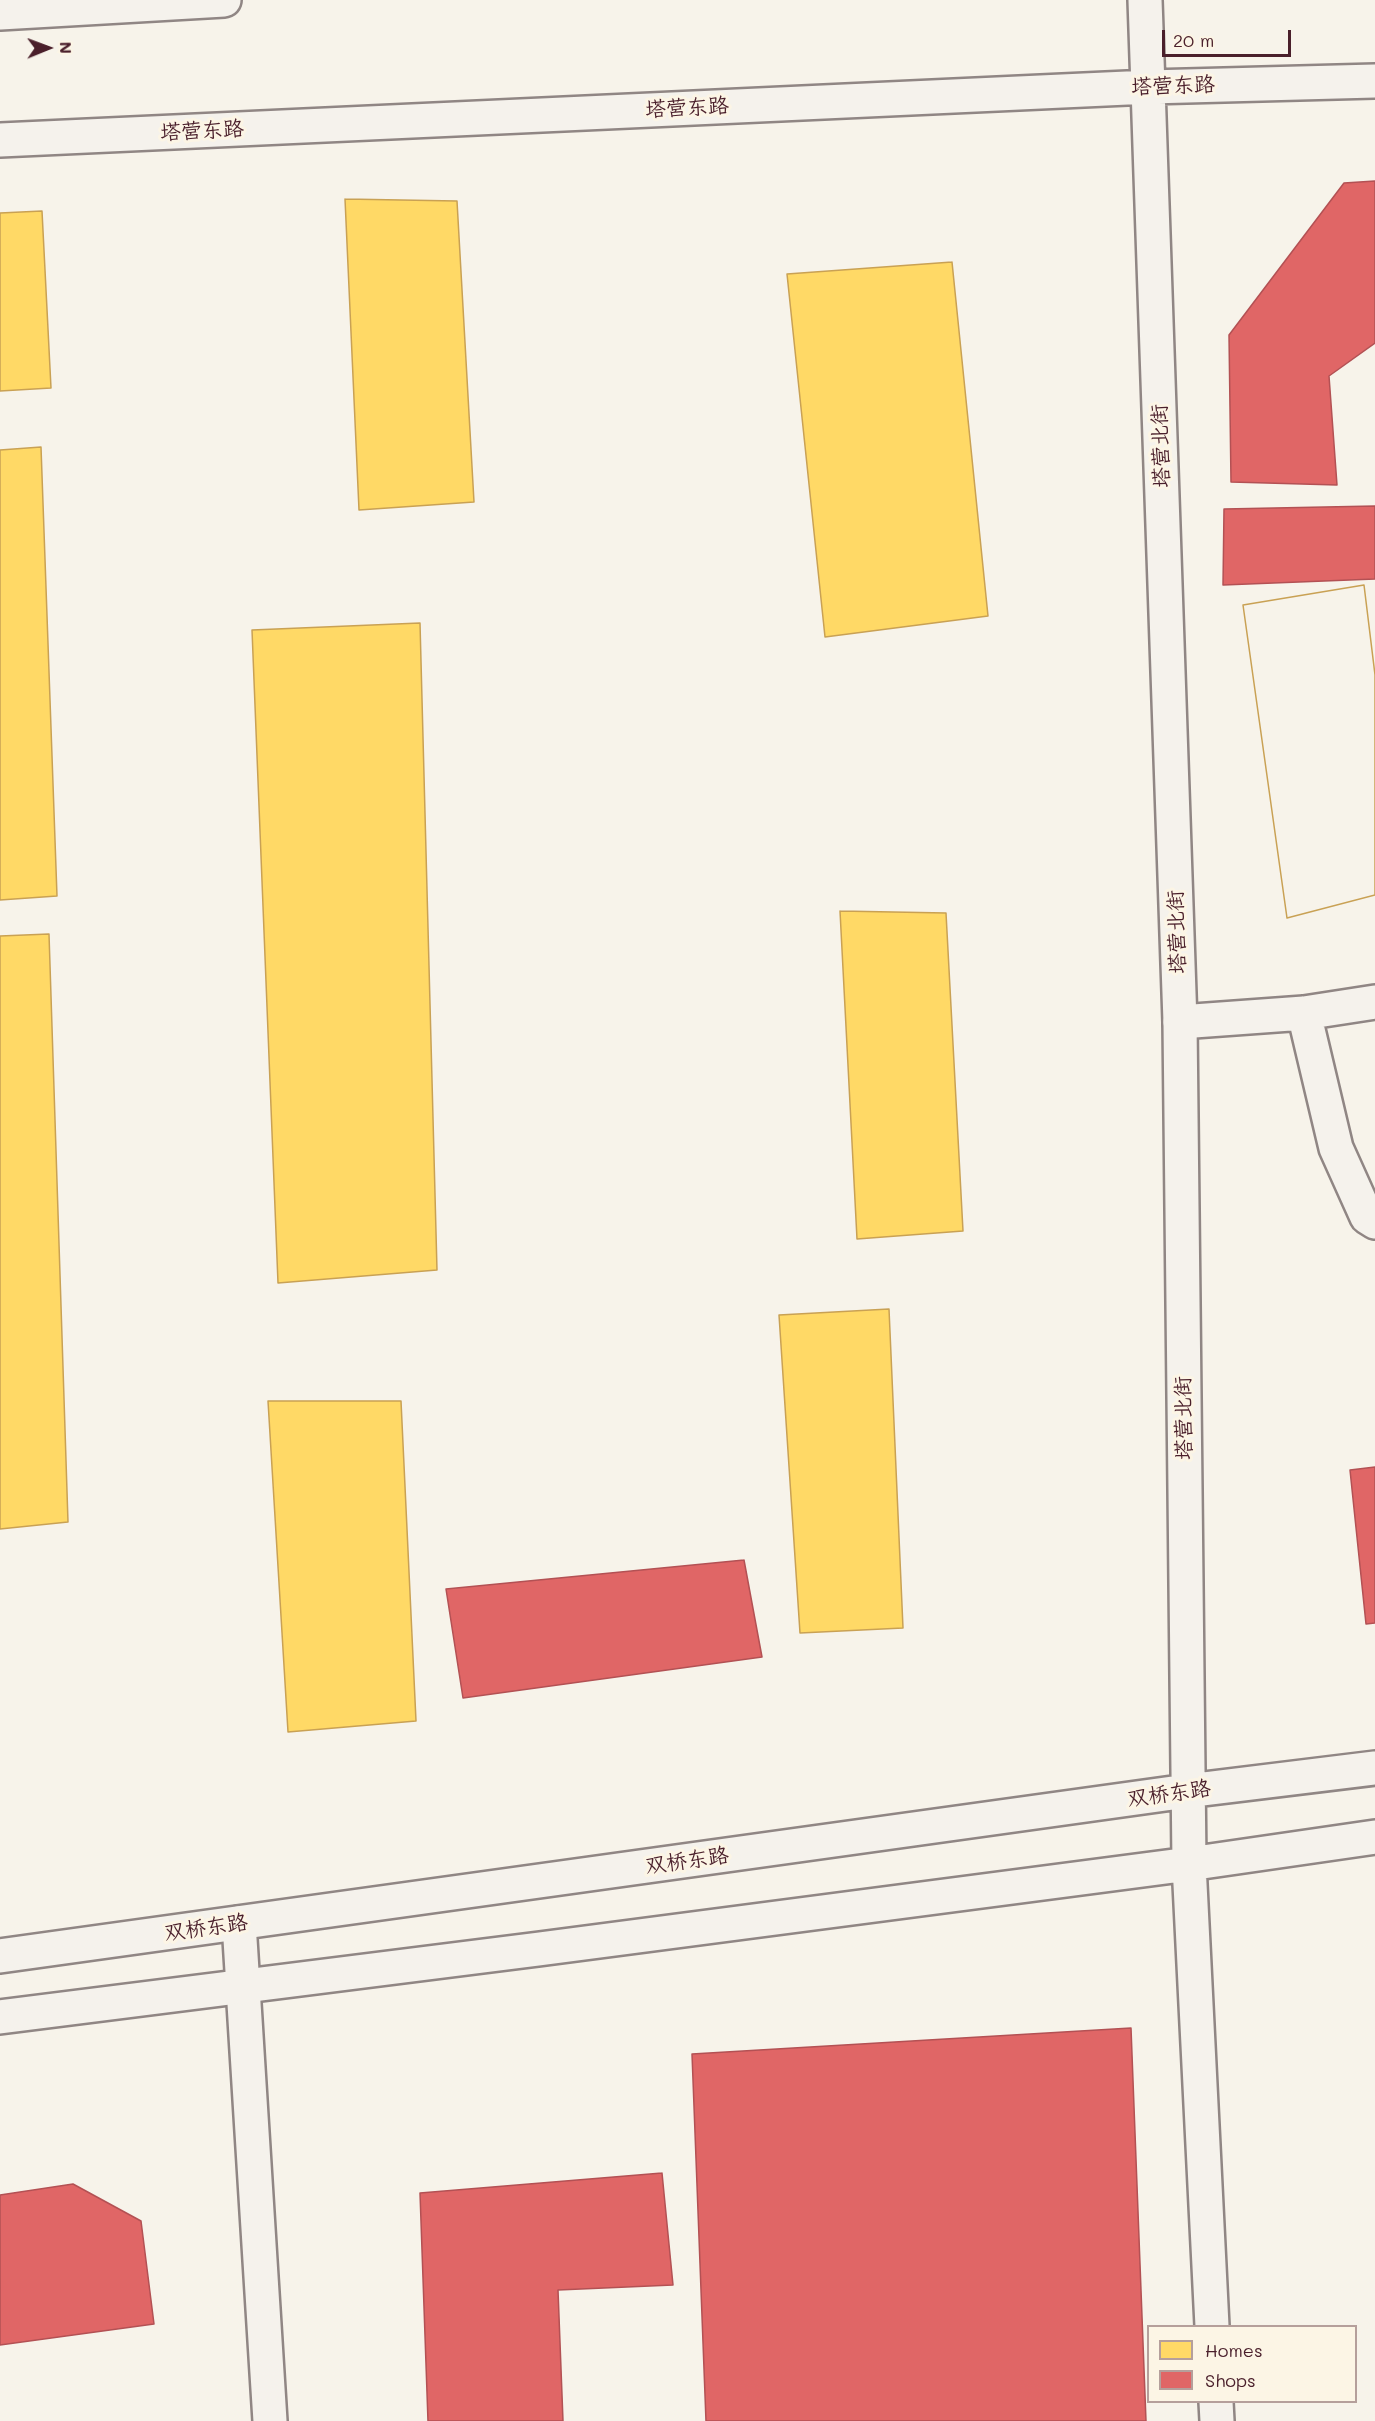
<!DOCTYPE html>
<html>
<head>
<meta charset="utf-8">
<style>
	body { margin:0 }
	#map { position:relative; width:1375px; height:2421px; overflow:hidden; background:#f7f3ea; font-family:Mali,sans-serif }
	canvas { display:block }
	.legend { position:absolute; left:1147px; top:2325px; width:210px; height:78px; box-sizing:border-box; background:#fcf5e5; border:2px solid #b59f9b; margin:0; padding:8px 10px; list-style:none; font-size:18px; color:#4a1f2b }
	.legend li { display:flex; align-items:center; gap:12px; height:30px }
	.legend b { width:30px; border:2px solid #b59f9b }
	.north { position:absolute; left:18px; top:18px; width:60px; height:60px; -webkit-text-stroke:4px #fcf5e5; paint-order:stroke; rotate:89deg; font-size:16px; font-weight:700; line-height:24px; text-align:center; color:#4a1f2b }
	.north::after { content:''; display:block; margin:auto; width:21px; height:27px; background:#4a1f2b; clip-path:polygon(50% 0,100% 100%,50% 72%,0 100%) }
	.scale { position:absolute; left:1162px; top:30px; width:129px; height:27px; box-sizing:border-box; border:3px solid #4a1f2b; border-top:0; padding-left:8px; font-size:18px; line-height:21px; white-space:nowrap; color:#4a1f2b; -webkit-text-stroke:4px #fcf5e5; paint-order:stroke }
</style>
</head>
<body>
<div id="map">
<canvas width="1375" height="2421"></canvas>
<ul class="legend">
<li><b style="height:16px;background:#ffd966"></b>Homes</li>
<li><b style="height:16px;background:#e06666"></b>Shops</li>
</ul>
<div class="north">N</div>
<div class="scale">20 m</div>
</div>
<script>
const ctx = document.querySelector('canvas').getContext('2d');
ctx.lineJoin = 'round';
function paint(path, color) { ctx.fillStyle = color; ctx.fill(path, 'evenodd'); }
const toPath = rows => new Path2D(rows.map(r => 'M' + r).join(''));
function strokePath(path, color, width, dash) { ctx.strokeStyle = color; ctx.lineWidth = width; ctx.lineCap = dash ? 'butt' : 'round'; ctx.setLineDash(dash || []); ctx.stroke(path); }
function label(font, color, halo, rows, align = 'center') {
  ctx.font = font + ' Mali,"LXGW WenKai TC",sans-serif'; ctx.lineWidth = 6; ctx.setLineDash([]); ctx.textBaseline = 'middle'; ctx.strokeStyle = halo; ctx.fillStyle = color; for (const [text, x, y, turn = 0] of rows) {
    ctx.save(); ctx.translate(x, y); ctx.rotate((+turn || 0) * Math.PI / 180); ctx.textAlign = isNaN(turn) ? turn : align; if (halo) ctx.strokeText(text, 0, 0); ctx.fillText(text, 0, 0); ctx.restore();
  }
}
const homes = toPath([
	[345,199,457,201,474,502,359,510,345,199],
	[42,211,51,388,0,391,0,213,42,211],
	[952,262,988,616,825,637,787,274,952,262],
	[41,447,57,896,0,900,0,450,41,447],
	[1364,585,1375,675,1375,895,1287,918,1243,605,1364,585],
	[1364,585,1375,675,1375,895,1287,918,1243,605,1364,585],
	[420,623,437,1270,278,1283,252,630,420,623],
	[840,911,946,913,963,1231,857,1239,840,911],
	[49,934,68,1522,0,1529,0,936,49,934],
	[889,1309,903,1628,800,1633,779,1315,889,1309],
	[268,1401,401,1401,416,1721,288,1732,268,1401]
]);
paint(homes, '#ffd966');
strokePath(homes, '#c9a154', 1.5);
const shops = toPath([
	[1375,181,1375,343,1329,376,1337,485,1231,482,1229,335,1344,183,1375,181],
	[1375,506,1375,579,1223,585,1224,509,1375,506],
	[1375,1467,1375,1623,1366,1624,1350,1470,1375,1467],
	[744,1560,762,1657,463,1698,446,1589,744,1560],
	[1131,2028,1146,2421,706,2421,692,2054,1131,2028],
	[662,2173,673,2285,558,2290,563,2421,428,2421,420,2193,662,2173],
	[73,2184,141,2221,154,2324,0,2345,0,2195,73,2184]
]);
paint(shops, '#e06666');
strokePath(shops, '#b35154', 1.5);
const street = toPath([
	[0,13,224,0],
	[1304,1013,1336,1148,1367,1217,1375,1222],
	[1180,1022,1304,1013,1375,1002],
	[239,1923,270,2421]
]);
const secondary = toPath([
	[1145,0,1180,1022,1189,1864,1212,2326],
	[0,140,1149,87,1375,81],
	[0,1956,1187,1791,1375,1768],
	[0,2017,539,1949,1189,1864,1375,1837],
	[1216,2402,1217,2421]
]);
strokePath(street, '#908684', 38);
strokePath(secondary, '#908684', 38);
strokePath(street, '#f5f2ec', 33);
strokePath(secondary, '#f5f2ec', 33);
label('21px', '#4a1f2b', '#fcf5e5', [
	["塔营东路",1173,86,-2],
	["塔营东路",687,108,-3],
	["塔营东路",202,131,-3],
	["塔营北街",1161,446,-92],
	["塔营北街",1177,932,-92],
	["塔营北街",1184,1418,-91],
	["双桥东路",1169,1794,-8],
	["双桥东路",687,1861,-8],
	["双桥东路",206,1928,-8]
]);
</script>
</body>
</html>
